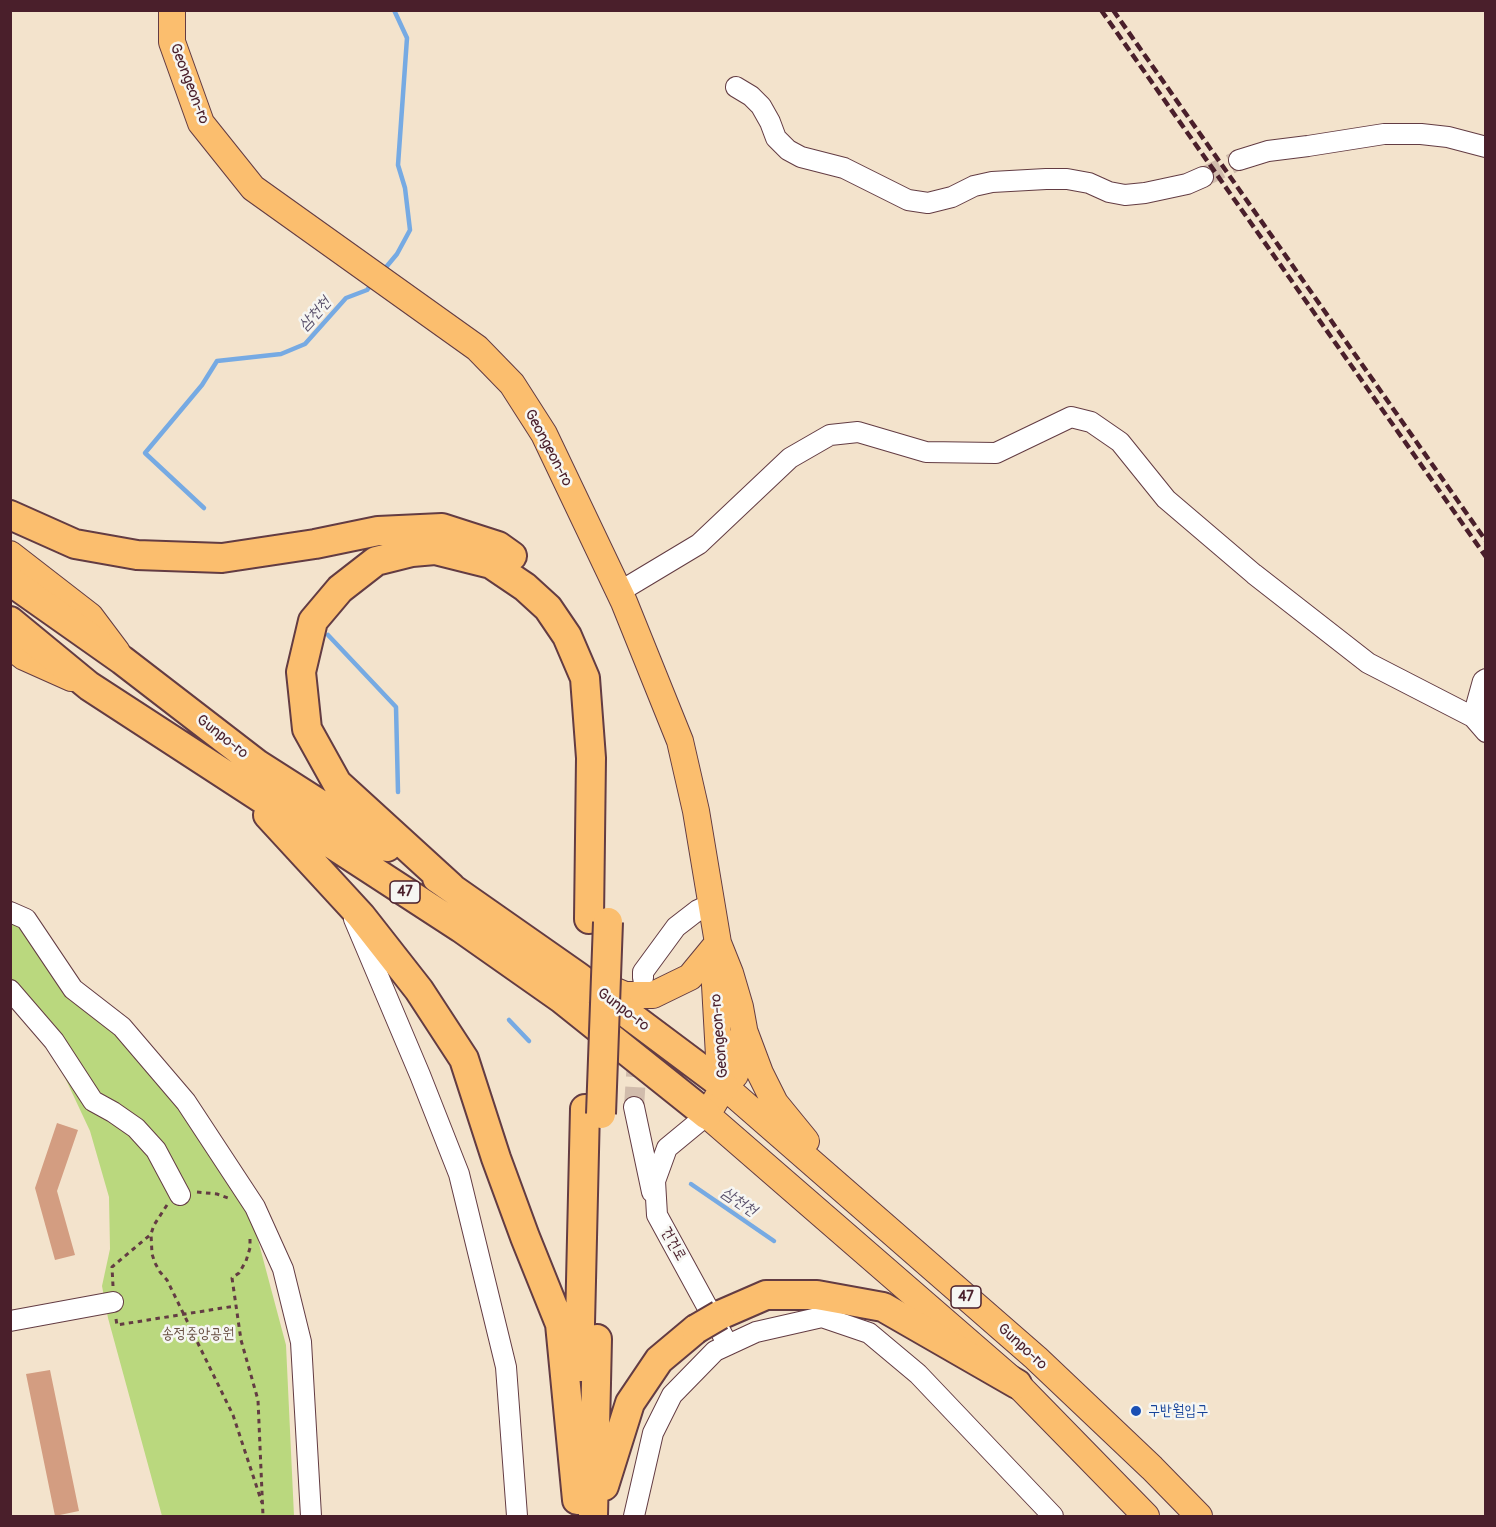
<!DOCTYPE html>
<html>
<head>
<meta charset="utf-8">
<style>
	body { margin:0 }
	#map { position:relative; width:1496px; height:1527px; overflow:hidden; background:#f3e3cc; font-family:Pangolin,sans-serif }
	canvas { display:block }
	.frame { position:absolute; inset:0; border:12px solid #4a1f2b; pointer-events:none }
</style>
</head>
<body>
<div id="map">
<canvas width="1496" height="1527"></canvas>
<div class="frame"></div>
</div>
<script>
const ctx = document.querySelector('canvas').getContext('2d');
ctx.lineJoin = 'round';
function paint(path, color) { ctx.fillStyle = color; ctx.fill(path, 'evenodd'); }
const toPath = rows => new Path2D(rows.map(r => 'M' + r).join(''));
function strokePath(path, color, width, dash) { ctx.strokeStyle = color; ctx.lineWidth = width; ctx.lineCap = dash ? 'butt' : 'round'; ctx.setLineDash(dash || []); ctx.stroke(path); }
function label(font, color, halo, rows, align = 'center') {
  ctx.font = font + ' Pangolin,"Poor Story",sans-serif'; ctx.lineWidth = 5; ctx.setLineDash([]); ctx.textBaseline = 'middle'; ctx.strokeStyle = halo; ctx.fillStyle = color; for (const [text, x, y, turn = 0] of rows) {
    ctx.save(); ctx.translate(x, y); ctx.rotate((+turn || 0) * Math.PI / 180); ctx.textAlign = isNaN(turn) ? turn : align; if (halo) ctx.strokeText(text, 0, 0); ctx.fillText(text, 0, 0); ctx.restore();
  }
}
paint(toPath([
	[11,921,22,926,180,1104,250,1210,286,1345,294,1516,162,1516,108,1318,102,1286,110,1249,109,1197,90,1131,60,1067,31,1024,11,1007]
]), '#bad87e');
strokePath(toPath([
	[382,272,397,254,410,230,405,188,398,165,407,38,394,10],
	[204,508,145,453,202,385,217,361,281,354,305,344,346,298,367,290,373,283],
	[328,635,396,707,398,792],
	[509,1020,529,1041],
	[691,1184,774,1241]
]), '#76aae3', 4.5);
paint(toPath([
	[57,1123,78,1130,57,1191,75,1255,55,1260,35,1188],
	[50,1370,79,1511,55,1516,26,1374]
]), '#d39d81');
strokePath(toPath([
	[1203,177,1239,160],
	[634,1107,640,1014]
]), '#d1bcac', 20, [20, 10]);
const minor = toPath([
	[736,87,751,96,761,106,770,122,776,138,788,150,801,157,844,168,908,200,928,203,952,197,974,186,992,182,1046,179,1067,179,1089,183,1109,192,1125,195,1145,193,1187,184,1203,177],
	[1239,160,1268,151,1308,146,1384,134,1421,134,1448,137,1486,147],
	[619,592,699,544,790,458,830,435,858,432,926,452,996,453,1071,417,1091,422,1120,442,1166,499,1254,574,1368,663,1473,717,1486,732],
	[1473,717,1483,681,1486,679],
	[10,912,26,919,73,989,122,1027,186,1102,255,1207,283,1269,301,1342,311,1516],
	[354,919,420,1075,459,1174,506,1367,517,1516],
	[643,978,643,972,676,927,698,910,711,904],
	[10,990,54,1041,93,1101,113,1112,136,1128,156,1150,180,1195],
	[634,1107,652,1192],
	[707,1115,667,1148,655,1181,657,1215,728,1345],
	[10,1321,113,1302],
	[634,1516,653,1433,672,1395,715,1351,756,1332,822,1317,869,1333,918,1374,1053,1516]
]);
const major = toPath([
	[172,10,172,42,201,123,253,188,477,348,512,384,544,434,624,602,680,741,696,811,718,943,730,973,740,1007,744,1029,741,1056,735,1075,724,1086,707,1115,1017,1384,1146,1516],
	[10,554,90,616,117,652],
	[10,646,24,657,71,678],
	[716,952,714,967,719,1056,724,1086],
	[594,982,625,995,653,995,690,977,718,943],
	[745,1033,760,1073,775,1103,806,1141],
	[724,1086,1036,1358,1152,1468,1199,1516]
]);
const highway = toPath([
	[10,515,75,544,137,555,222,558,315,544,378,531,442,528,498,546,512,556],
	[10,581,122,660,257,764,387,847],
	[10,621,89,686,461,928,562,999,707,1115],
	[268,815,361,916,419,990,464,1059,496,1158,525,1237,560,1324,577,1500],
	[437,878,577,976,724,1086],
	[451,887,337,783,307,729,301,672,313,621,340,589,376,561,412,552,435,550,491,564,525,587,548,608,567,636,585,678,591,758,589,919],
	[720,1315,766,1295,817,1295,883,1307,1017,1384],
	[579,1367,585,1109],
	[604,1486,630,1403,659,1360,696,1329],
	[593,1516,597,1339]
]);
strokePath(minor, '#633c43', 22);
strokePath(major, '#633c43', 28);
strokePath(highway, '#633c43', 32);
strokePath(toPath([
	[197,1192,217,1194,228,1198],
	[167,1205,154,1225,151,1234,152,1254,155,1263,160,1272,167,1280,233,1415,262,1503],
	[250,1239,250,1248,246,1261,239,1273,232,1278,241,1340,258,1400,263,1516],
	[113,1286,112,1267,150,1235],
	[116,1319,117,1325,235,1306]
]), '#633c43', 3, [4.5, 4.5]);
strokePath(minor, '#fff', 20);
strokePath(major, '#fbbe6e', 26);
strokePath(highway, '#fbbe6e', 28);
strokePath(toPath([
	[1101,10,1486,557],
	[1113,10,1486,541]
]), '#4a1f2b', 4.5, [9, 4.5]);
const highwayBridge = toPath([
	[601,1114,608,922],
	[696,1329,720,1315]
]);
strokePath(highwayBridge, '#633c43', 32, []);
strokePath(highwayBridge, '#fbbe6e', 28);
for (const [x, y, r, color] of [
	[1136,1411,6,"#1a4fb4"]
]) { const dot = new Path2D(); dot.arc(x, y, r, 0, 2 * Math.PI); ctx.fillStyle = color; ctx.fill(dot); strokePath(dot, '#f6f6f2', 2); }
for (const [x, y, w] of [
	[405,892,30],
	[966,1297,30]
]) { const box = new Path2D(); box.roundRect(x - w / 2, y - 11, w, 22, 4.5); ctx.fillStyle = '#f6f6f2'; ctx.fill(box); strokePath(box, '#4a1f2b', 1.5); }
label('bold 14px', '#4a1f2b', null, [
	["47",405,892],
	["47",966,1297]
]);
label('15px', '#4a1f2b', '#f6f6f2', [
	["Geongeon-ro",189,84,69],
	["Geongeon-ro",548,448,62],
	["Gunpo-ro",222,737,38],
	["Gunpo-ro",623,1010,37],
	["Geongeon-ro",720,1036,-95],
	["건건로",673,1244,61],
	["Gunpo-ro",1022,1347,42]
]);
label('15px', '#664d40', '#f6f6f2', [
	["송정중앙공원",198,1334]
]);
label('15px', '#164399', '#f6f6f2', [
	["구반월입구",1148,1411]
], 'left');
label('italic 16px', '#59506b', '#f6f6f2', [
	["삼천천",315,314,-48],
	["삼천천",739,1202,34]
]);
</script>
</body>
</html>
